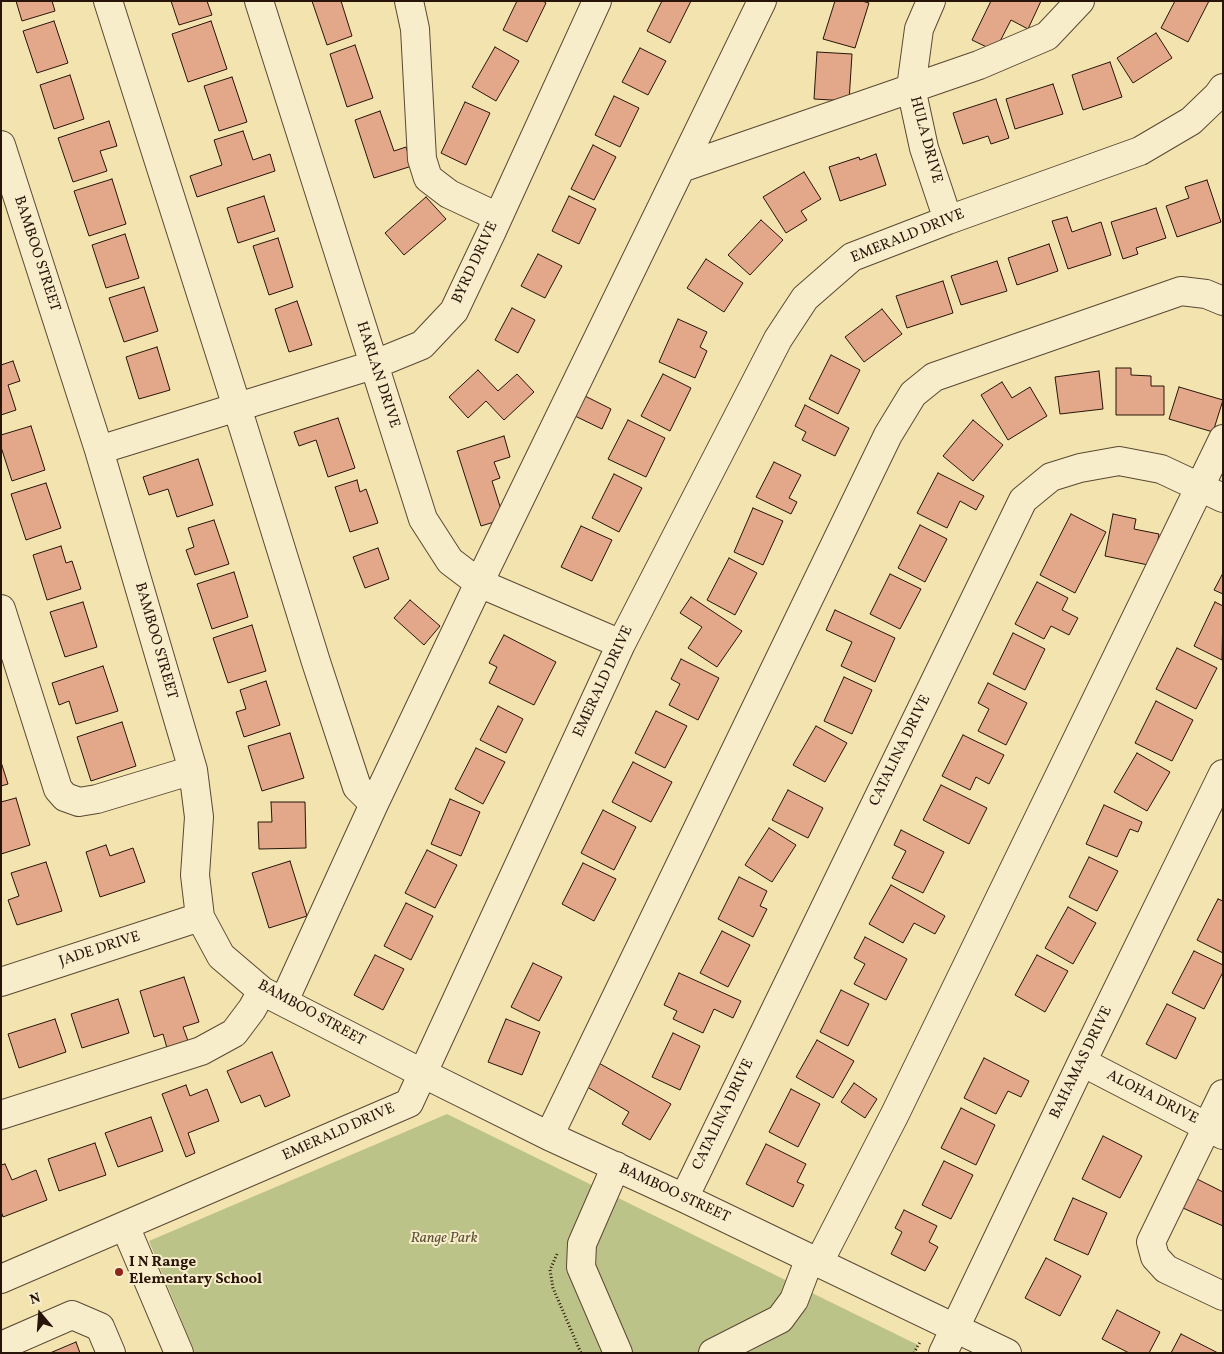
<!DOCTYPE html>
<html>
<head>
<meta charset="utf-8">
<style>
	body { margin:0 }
	#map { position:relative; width:1224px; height:1354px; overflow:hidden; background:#f2e3af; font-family:Vollkorn,serif }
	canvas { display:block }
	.frame { position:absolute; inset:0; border:2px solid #281408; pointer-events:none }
	.north { position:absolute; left:15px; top:1289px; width:50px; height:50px; -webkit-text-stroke:4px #f7edcb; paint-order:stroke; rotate:342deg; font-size:14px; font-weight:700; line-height:20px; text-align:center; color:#281408 }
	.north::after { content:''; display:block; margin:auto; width:18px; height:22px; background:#281408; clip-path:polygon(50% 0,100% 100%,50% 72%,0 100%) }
</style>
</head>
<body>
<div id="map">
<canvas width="1224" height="1354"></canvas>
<div class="frame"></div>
<div class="north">N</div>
</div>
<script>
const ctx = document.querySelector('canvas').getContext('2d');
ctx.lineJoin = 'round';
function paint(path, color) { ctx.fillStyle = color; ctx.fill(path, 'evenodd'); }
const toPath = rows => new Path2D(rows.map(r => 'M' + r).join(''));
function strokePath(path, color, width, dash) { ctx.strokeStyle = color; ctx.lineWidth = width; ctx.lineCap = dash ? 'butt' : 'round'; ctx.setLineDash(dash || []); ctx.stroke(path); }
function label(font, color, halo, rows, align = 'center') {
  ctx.font = font + ' Vollkorn,serif'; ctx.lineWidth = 4; ctx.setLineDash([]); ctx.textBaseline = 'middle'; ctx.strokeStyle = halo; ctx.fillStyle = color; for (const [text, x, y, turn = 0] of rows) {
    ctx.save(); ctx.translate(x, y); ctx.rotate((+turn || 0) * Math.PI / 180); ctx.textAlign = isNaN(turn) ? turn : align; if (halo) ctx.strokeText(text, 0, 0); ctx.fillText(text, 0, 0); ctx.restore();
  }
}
paint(toPath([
	[447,1114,918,1345,915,1353,195,1353,149,1241]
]), '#bcc389');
const building = toPath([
	[16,1,52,1,55,11,22,21,16,1],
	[171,1,207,1,212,15,179,25,171,1],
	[312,1,341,1,352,36,327,45,312,1],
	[517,1,543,1,546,3,527,42,503,30,517,1],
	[662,1,691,1,670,43,647,31,662,1],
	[835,1,862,1,869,3,855,48,823,39,835,1],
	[991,1,1041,1,1028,29,1011,20,995,51,972,40,991,1],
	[1175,1,1209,1,1188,42,1161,28,1175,1],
	[54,21,68,63,37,73,23,31,54,21],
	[211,21,227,69,188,82,172,34,211,21],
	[1156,33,1172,58,1133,83,1117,58,1156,33],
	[355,45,373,98,347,107,330,54,355,45],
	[495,47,519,61,496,101,472,87,495,47],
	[640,48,666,61,648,95,622,82,640,48],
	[817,52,852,54,849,101,814,99,817,52],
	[1110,62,1122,97,1083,110,1072,75,1110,62],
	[70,75,84,119,54,129,40,85,70,75],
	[232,77,247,122,219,131,204,86,232,77],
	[1053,84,1063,114,1015,129,1006,99,1053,84],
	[614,96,639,108,620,147,595,135,614,96],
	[996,99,1009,138,991,144,988,136,963,144,953,113,996,99],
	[465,102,490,113,466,165,441,153,465,102],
	[380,111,394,151,406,147,412,166,374,178,355,120,380,111],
	[109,121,117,146,100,151,107,171,73,182,58,138,109,121],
	[243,131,253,160,270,154,275,171,197,197,190,176,222,165,214,140,243,131],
	[593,145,616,157,594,200,571,189,593,145],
	[876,154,886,185,840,201,829,167,859,157,860,160,876,154],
	[804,172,821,199,801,211,807,220,786,233,763,197,804,172],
	[112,179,126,224,89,236,74,191,112,179],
	[1207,180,1221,222,1177,237,1166,206,1189,198,1185,187,1207,180],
	[264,196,275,231,238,243,227,208,264,196],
	[569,196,596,209,579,244,552,231,569,196],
	[426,197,446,219,404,255,385,233,426,197],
	[1156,208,1166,238,1136,248,1138,254,1123,259,1111,222,1156,208],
	[1067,217,1072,232,1101,222,1111,255,1068,269,1052,221,1067,217],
	[761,220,783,240,750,275,728,255,761,220],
	[125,234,139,278,106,288,92,245,125,234],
	[278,238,293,287,269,295,253,246,278,238],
	[1049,244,1058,271,1017,285,1008,258,1049,244],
	[538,254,562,266,545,298,521,286,538,254],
	[706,259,743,283,724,312,687,288,706,259],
	[997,261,1007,291,961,305,951,276,997,261],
	[943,281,953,313,907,328,896,296,943,281],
	[144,287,158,331,124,342,109,298,144,287],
	[297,301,312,345,289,352,275,309,297,301],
	[512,308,535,320,518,353,495,340,512,308],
	[882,309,902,334,864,362,845,337,882,309],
	[678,319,707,332,700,347,707,351,695,378,659,362,678,319],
	[157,347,170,390,139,399,126,357,157,347],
	[831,355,860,370,838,414,809,399,831,355],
	[13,361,20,381,8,385,16,410,1,415,1,365,13,361],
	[1116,368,1131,368,1131,375,1151,376,1151,386,1164,386,1164,415,1116,415,1116,368],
	[478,370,498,391,517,374,534,392,504,420,486,401,468,418,449,397,478,370],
	[1099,371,1103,409,1060,414,1055,377,1099,371],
	[663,374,691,388,670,431,641,416,663,374],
	[1002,382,1012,398,1030,387,1047,416,1008,440,981,395,1002,382],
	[1179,387,1223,400,1213,432,1169,419,1179,387],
	[585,396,611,409,602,429,575,416,585,396],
	[805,405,849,428,835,456,802,440,806,432,795,426,805,405],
	[338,418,355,468,328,477,316,440,299,446,294,432,338,418],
	[628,420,665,438,646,477,608,459,628,420],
	[973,420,1003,445,973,481,943,456,973,420],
	[31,426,45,470,12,481,1,447,1,435,31,426],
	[504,436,510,457,494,462,500,478,492,481,504,519,481,526,457,451,504,436],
	[198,459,213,505,177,517,168,489,149,495,143,477,198,459],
	[774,462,801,475,789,498,797,502,791,514,756,497,774,462],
	[938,473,984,496,976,510,960,501,947,528,917,513,938,473],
	[614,474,642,488,619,532,592,518,614,474],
	[357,480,360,492,366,489,378,523,350,532,335,487,357,480],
	[46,483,61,528,26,540,11,494,46,483],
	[753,508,783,521,763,565,734,552,753,508],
	[1071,514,1106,532,1075,593,1040,575,1071,514],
	[1113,514,1136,519,1134,529,1159,534,1153,566,1105,556,1113,514],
	[214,520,229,564,195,575,186,550,194,547,188,528,214,520],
	[920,525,947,539,925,582,898,568,920,525],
	[581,526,612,540,592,581,561,567,581,526],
	[61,546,66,563,72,561,81,589,47,600,33,555,61,546],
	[378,548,389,579,365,588,353,557,378,548],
	[729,558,757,573,735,615,707,600,729,558],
	[234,572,248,617,212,629,197,584,234,572],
	[1223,573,1223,594,1214,590,1223,573],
	[890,574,921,589,900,629,870,614,890,574],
	[1037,582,1068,598,1062,610,1078,618,1069,635,1051,626,1044,639,1015,624,1037,582],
	[691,597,742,631,717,667,688,648,702,627,680,613,691,597],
	[410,600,440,626,424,645,394,618,410,600],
	[83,602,97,647,65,657,50,612,83,602],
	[1215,602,1223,606,1222,660,1194,646,1215,602],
	[835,610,895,638,875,682,841,666,852,642,826,630,835,610],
	[252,625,266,671,228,683,213,638,252,625],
	[1013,633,1045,649,1025,690,993,674,1013,633],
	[504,635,556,662,534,705,489,683,497,667,489,663,504,635],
	[1177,648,1217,668,1196,709,1156,689,1177,648],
	[681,659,719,678,698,720,669,705,680,684,671,679,681,659],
	[103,666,118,711,76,724,69,701,59,705,52,683,103,666],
	[844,677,872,690,852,734,824,721,844,677],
	[266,681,280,725,244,737,236,712,246,709,240,690,266,681],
	[988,683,1027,703,1006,745,978,731,989,709,978,703,988,683],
	[1156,701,1193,720,1172,761,1135,743,1156,701],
	[498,706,523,719,506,753,480,740,498,706],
	[656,711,687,726,665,768,635,753,656,711],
	[122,722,136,766,91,781,77,737,122,722],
	[816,726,847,743,825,782,793,765,816,726],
	[290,733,304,778,262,791,248,746,290,733],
	[963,735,1004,755,989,784,976,777,970,790,942,776,963,735],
	[476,748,505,762,483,804,455,789,476,748],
	[1137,753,1170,772,1147,811,1114,792,1137,753],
	[1,762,8,784,1,786,1,762],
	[633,762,672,782,651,822,612,802,633,762],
	[941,785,987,808,969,844,923,820,941,785],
	[788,790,823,808,808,838,772,820,788,790],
	[16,798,30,845,1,854,1,802,16,798],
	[450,799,480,812,461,856,431,844,450,799],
	[271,802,305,802,306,848,259,849,258,822,272,822,271,802],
	[1104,805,1142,822,1138,832,1130,829,1117,857,1086,844,1104,805],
	[603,810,636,827,614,870,581,853,603,810],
	[769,828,796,845,772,882,745,865,769,828],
	[901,830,944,852,923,893,892,878,906,851,894,845,901,830],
	[106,845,110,856,133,848,145,882,100,897,86,852,106,845],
	[427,850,457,865,435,908,405,893,427,850],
	[1089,857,1118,871,1097,911,1069,897,1089,857],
	[290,861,307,916,269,928,252,873,290,861],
	[46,862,62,911,17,925,8,900,19,896,11,873,46,862],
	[583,863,616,879,594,921,562,904,583,863],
	[739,877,767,891,760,906,767,909,753,937,718,919,739,877],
	[891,885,945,916,935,934,914,923,903,943,869,924,891,885],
	[1218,899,1223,901,1223,953,1197,940,1218,899],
	[406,903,433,916,411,960,384,946,406,903],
	[1068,907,1096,923,1073,964,1045,948,1068,907],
	[722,931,750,945,728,987,700,973,722,931],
	[865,937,907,959,886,1000,854,984,865,964,854,958,865,937],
	[1194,951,1223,965,1223,972,1204,1009,1172,993,1194,951],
	[375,955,404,969,383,1010,354,995,375,955],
	[1037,955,1068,971,1045,1012,1015,995,1037,955],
	[533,963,562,977,539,1021,511,1007,533,963],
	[679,973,741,1001,733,1018,714,1009,703,1033,673,1019,677,1011,664,1005,679,973],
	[184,977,199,1022,183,1027,188,1041,167,1048,163,1034,154,1037,140,991,184,977],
	[841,990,869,1004,848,1046,820,1032,841,990],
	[118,999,129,1033,82,1048,71,1014,118,999],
	[1167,1004,1196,1018,1176,1059,1146,1044,1167,1004],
	[55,1019,66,1052,19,1068,8,1034,55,1019],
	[506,1019,540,1032,522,1075,488,1062,506,1019],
	[673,1033,700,1046,680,1090,652,1077,673,1033],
	[817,1040,854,1061,833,1098,796,1077,817,1040],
	[272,1052,290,1096,265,1107,260,1095,241,1103,227,1071,272,1052],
	[984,1058,1029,1081,1021,1097,1008,1091,996,1114,964,1098,984,1058],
	[597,1062,671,1104,650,1140,622,1124,629,1112,584,1085,597,1062],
	[854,1083,877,1099,865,1118,841,1102,854,1083],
	[186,1085,190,1096,207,1089,219,1121,188,1133,195,1153,186,1157,162,1094,186,1085],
	[791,1089,820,1104,798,1147,769,1132,791,1089],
	[961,1108,995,1125,976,1165,941,1148,961,1108],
	[151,1117,163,1151,118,1167,105,1133,151,1117],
	[1103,1136,1142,1156,1120,1198,1082,1179,1103,1136],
	[95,1143,106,1175,59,1191,48,1159,95,1143],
	[766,1144,806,1164,797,1182,804,1185,793,1207,746,1184,766,1144],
	[944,1161,973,1175,951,1219,922,1205,944,1161],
	[5,1164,12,1180,36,1170,47,1200,3,1217,1,1211,1,1165,5,1164],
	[1197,1179,1223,1192,1223,1226,1183,1208,1197,1179],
	[1073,1198,1107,1213,1088,1255,1054,1240,1073,1198],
	[904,1210,937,1226,929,1242,938,1247,925,1271,891,1254,902,1232,895,1228,904,1210],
	[1046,1258,1081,1276,1060,1316,1025,1298,1046,1258],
	[1117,1310,1160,1332,1149,1353,1129,1353,1102,1339,1117,1310],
	[1181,1334,1218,1353,1171,1353,1181,1334],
	[76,1342,80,1353,50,1353,76,1342]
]);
paint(building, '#e3a88a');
strokePath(building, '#281408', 1);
const minor = toPath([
	[108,1,237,407,316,662,357,787,374,804],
	[259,1,423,519,450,561,479,583,621,644],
	[409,1,415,29,422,159,428,178,449,194,498,217],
	[931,1,919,29,911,88,924,148,948,220],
	[1,145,99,450,193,770,199,817,195,875,200,917,221,956,262,991,422,1073,549,1136,684,1198,1007,1353],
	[681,168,979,65,1047,36,1080,1],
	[99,450,373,365,422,345,454,311,491,233,597,1],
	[1,609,58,789,65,797,79,802,97,799,193,770],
	[1,982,200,917],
	[284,1001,374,804,479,583,762,1],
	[1082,1062,1223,1135],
	[1223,1094,1151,1242,1155,1257,1166,1269,1223,1296],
	[1,1115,201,1051,234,1033,252,1009,262,991],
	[549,1136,888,435,913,394,934,377,1181,291,1206,294,1223,301],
	[616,1166,582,1244,581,1267,618,1353],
	[684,1198,1023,500,1051,477,1080,468,1119,461,1161,469,1223,498],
	[125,1226,179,1353],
	[819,1262,895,1114,1223,439],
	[1,1279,409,1103,621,644,778,339,805,298,852,257,948,220,1140,151,1191,121,1218,95,1223,88],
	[1,1346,72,1315,100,1327,111,1353],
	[713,1353,780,1319,794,1300,810,1258],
	[943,1353,1082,1062,1223,774]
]);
strokePath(minor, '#5a4832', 30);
strokePath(toPath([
	[557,1254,550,1270,553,1288,581,1353],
	[914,1353,920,1342]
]), '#281408', 3, [1, 2.5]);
strokePath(minor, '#f7edcb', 28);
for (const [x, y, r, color] of [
	[119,1272,5,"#8f2418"]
]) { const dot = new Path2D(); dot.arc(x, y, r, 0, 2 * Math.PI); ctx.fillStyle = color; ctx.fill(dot); strokePath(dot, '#f7edcb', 2); }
label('15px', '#281408', '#f7edcb', [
	["HULA DRIVE",925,140,75],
	["EMERALD DRIVE",908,237,-22],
	["BAMBOO STREET",36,254,72],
	["BYRD DRIVE",476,263,-65],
	["HARLAN DRIVE",377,375,72],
	["BAMBOO STREET",155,641,74],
	["EMERALD DRIVE",604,682,-65],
	["CATALINA DRIVE",901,751,-64],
	["JADE DRIVE",100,950,-18],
	["BAMBOO STREET",311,1014,29],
	["BAHAMAS DRIVE",1082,1063,-64],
	["ALOHA DRIVE",1152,1098,27],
	["CATALINA DRIVE",724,1115,-64],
	["EMERALD DRIVE",339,1133,-24],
	["BAMBOO STREET",674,1194,25]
]);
label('italic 15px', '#5c5135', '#f7edcb', [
	["Range Park",444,1239]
]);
label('bold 15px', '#281408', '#f7edcb', [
	["I N Range",129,1263],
	["Elementary School",129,1280]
], 'left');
</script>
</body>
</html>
